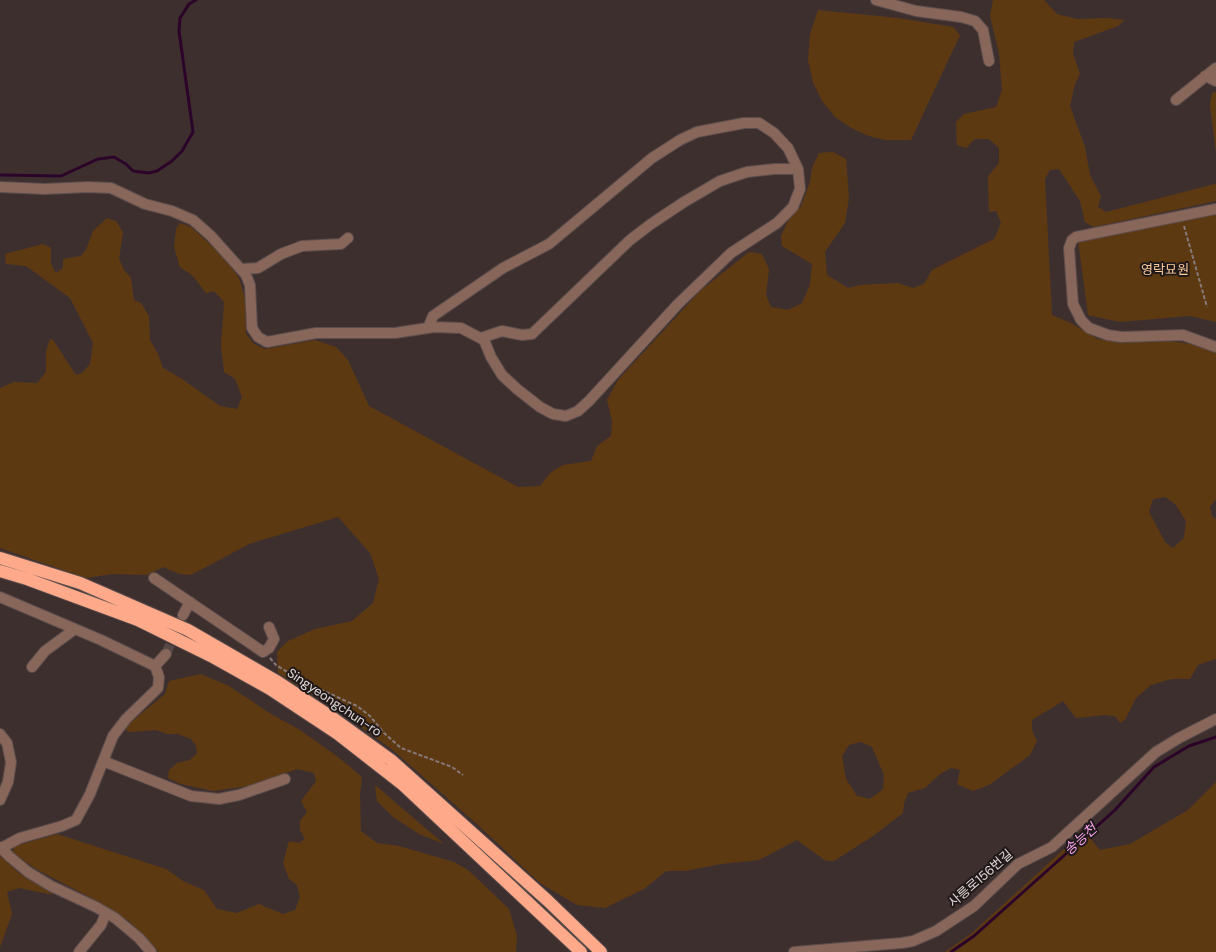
<!DOCTYPE html>
<html>
<head>
<meta charset="utf-8">
<style>
	body { margin:0 }
	canvas { display:block; background:#3e2f2f }
</style>
</head>
<body>
<canvas width="1216" height="952"></canvas>
<script>
const ctx = document.querySelector('canvas').getContext('2d');
ctx.lineJoin = 'round';
function paint(path, color) { ctx.fillStyle = color; ctx.fill(path, 'evenodd'); }
const toPath = rows => new Path2D(rows.map(r => 'M' + r).join(''));
function strokePath(path, color, width, dash) { ctx.strokeStyle = color; ctx.lineWidth = width; ctx.lineCap = dash ? 'butt' : 'round'; ctx.setLineDash(dash || []); ctx.stroke(path); }
function label(font, color, halo, rows, align = 'center') {
  ctx.font = font + ' "DM Sans","Noto Sans KR",sans-serif'; ctx.lineWidth = 4; ctx.setLineDash([]); ctx.textBaseline = 'middle'; ctx.strokeStyle = halo; ctx.fillStyle = color; for (const [text, x, y, turn = 0] of rows) {
    ctx.save(); ctx.translate(x, y); ctx.rotate((+turn || 0) * Math.PI / 180); ctx.textAlign = isNaN(turn) ? turn : align; if (halo) ctx.strokeText(text, 0, 0); ctx.fillText(text, 0, 0); ctx.restore();
  }
}
paint(toPath([
	[993,0,1044,0,1057,14,1077,19,1108,18,1125,20,1118,26,1074,42,1073,54,1080,74,1075,84,1070,106,1085,147,1090,175,1101,196,1098,207,1106,212,1215,184,1216,182,1216,201,1094,227,1085,222,1080,201,1059,169,1050,170,1045,179,1052,315,1071,323,1098,339,1120,343,1161,340,1208,346,1216,350,1216,499,1210,507,1212,516,1216,519,1216,659,1198,665,1190,679,1171,679,1151,685,1136,698,1125,720,1120,723,1115,716,1105,715,1076,718,1063,701,1032,720,1032,730,1037,741,1030,755,989,785,973,791,957,784,960,770,951,768,940,774,925,788,908,793,904,803,903,813,873,836,834,861,826,861,797,840,759,860,721,864,685,871,666,871,644,889,605,908,577,905,540,883,479,826,394,751,336,709,278,673,277,652,288,641,315,629,352,621,373,603,379,579,370,553,338,517,249,544,191,575,180,574,163,567,147,575,113,574,86,578,0,548,0,388,14,382,37,383,46,372,46,351,50,339,53,340,76,375,82,373,90,364,93,343,70,298,26,266,6,264,5,254,43,244,51,248,51,264,56,273,63,268,63,259,81,256,86,250,93,231,107,218,116,221,123,232,119,259,124,270,131,278,134,300,141,303,149,316,150,340,158,354,163,368,182,379,220,406,237,409,242,397,235,379,224,372,221,345,224,302,214,291,206,293,193,276,180,267,174,247,176,229,180,223,191,227,223,256,239,278,245,298,246,334,254,344,265,349,315,340,336,347,348,360,369,406,518,487,540,486,550,473,563,465,591,461,597,446,611,436,612,421,607,400,618,380,700,291,749,252,762,254,769,269,766,295,771,307,788,310,802,303,810,284,812,264,782,246,781,236,789,219,801,206,810,182,812,168,819,153,833,152,846,159,849,198,845,223,825,252,827,275,848,288,860,285,898,283,913,288,924,284,932,270,994,239,1001,223,996,211,989,212,988,176,999,163,999,148,989,139,975,139,966,148,957,145,956,122,964,114,996,107,1002,90,999,53,990,16],
	[1165,497,1175,504,1186,521,1184,538,1173,548,1165,542,1149,512,1153,499],
	[860,742,872,747,884,775,883,789,870,799,857,796,846,779,842,756,849,745],
	[818,10,898,18,953,27,960,35,911,140,885,140,869,136,853,129,835,117,822,101,813,82,808,60,810,34],
	[1216,92,1216,152,1210,105,1212,93],
	[1216,213,1216,322,1190,316,1120,322,1088,315,1078,240],
	[201,674,229,686,271,714,300,730,338,757,362,777,360,795,361,831,377,843,399,846,454,862,468,870,509,909,517,936,516,952,159,952,129,921,93,899,36,869,13,853,14,846,57,834,166,869,183,881,204,890,217,909,237,913,259,904,283,914,295,910,300,897,297,885,289,879,283,863,289,841,299,843,305,839,300,830,300,821,307,812,301,801,316,781,314,773,297,769,249,786,213,791,181,784,168,778,169,770,177,763,190,760,197,753,196,745,191,739,178,734,167,734,156,730,128,732,125,727,165,694,169,681],
	[1216,782,1216,952,945,952,972,933,1084,831,1100,850,1130,844,1188,810],
	[375,785,403,809,444,844,419,834,393,817,377,801],
	[0,856,20,874,54,895,19,888,7,892,12,914,0,947]
]), '#5d3912');
strokePath(toPath([
	[0,175,61,176,98,159,114,157,126,164,133,171,149,173,157,171,172,161,182,151,193,132,179,31,180,18,189,4,196,0],
	[951,952,974,936,1115,810,1154,767,1189,746,1216,737]
]), '#2c0329', 3);
strokePath(toPath([
	[166,654,183,615]
]), '#574848', 10, [10, 5]);
const minor = toPath([
	[876,0,916,11,961,17,975,21,983,30,989,61],
	[1205,76,1216,81],
	[1176,100,1216,68],
	[0,187,45,189,88,187,111,188,145,204,172,211,193,220,211,236,246,275,250,285,252,328,258,337,267,342,316,333,395,333,434,327,461,328,484,340,491,357,502,375,517,389,540,407,553,414,566,416,578,411,589,401,678,304,731,253,777,223,793,207,800,189,798,169,788,148,774,133,759,123,744,123,697,132,680,140,652,158,549,244,503,268,433,316,428,328],
	[1216,209,1076,237,1072,240,1069,248,1073,304,1081,320,1089,328,1108,335,1121,337,1183,335,1216,347],
	[242,269,258,268,281,254,302,246,341,244,348,238],
	[481,338,502,331,522,335,532,334,630,240,651,224,684,202,720,181,747,172,774,169,798,169],
	[154,578,263,652,269,648,274,639,269,627],
	[0,597,101,640,155,666,159,677,158,688,126,719,113,736,90,794,76,820,62,826,20,838,1,848],
	[183,615,190,602],
	[155,666,166,654],
	[32,667,45,651,75,629],
	[0,734,7,743,11,762,8,782,0,800],
	[103,761,191,796,219,799,239,795,285,779],
	[0,847,10,857,28,872,51,886,96,907,115,918,139,938,151,952],
	[79,952,101,925,106,913],
	[794,952,902,943,913,941,936,931,974,906,1018,864,1052,847,1156,752,1179,738,1216,719]
]);
const highway = toPath([
	[0,558,80,583,188,630,278,682,333,718,391,760,547,900,601,952],
	[0,571,27,579,138,620,211,656,270,689,338,734,402,784,581,952]
]);
strokePath(minor, '#5c4d4d', 12);
strokePath(highway, '#5c4d4d', 14);
strokePath(toPath([
	[1184,226,1207,307],
	[270,658,276,665,302,681,357,706,370,716,384,733,401,748,452,767,463,775]
]), '#857979', 2, [4, 2]);
strokePath(minor, '#886659', 10);
strokePath(highway, '#fda98a', 12);
label('13px', '#fccb9c', '#201919', [
	["영락묘원",1165,271]
]);
label('13px', '#e2d8d8', '#201919', [
	["Singyeongchun-ro",334,703,34],
	["사릉로156번길",981,879,-41]
]);
label('italic 14px', '#f9a3ed', '#201919', [
	["송능천",1081,840,-42]
]);
</script>
</body>
</html>
